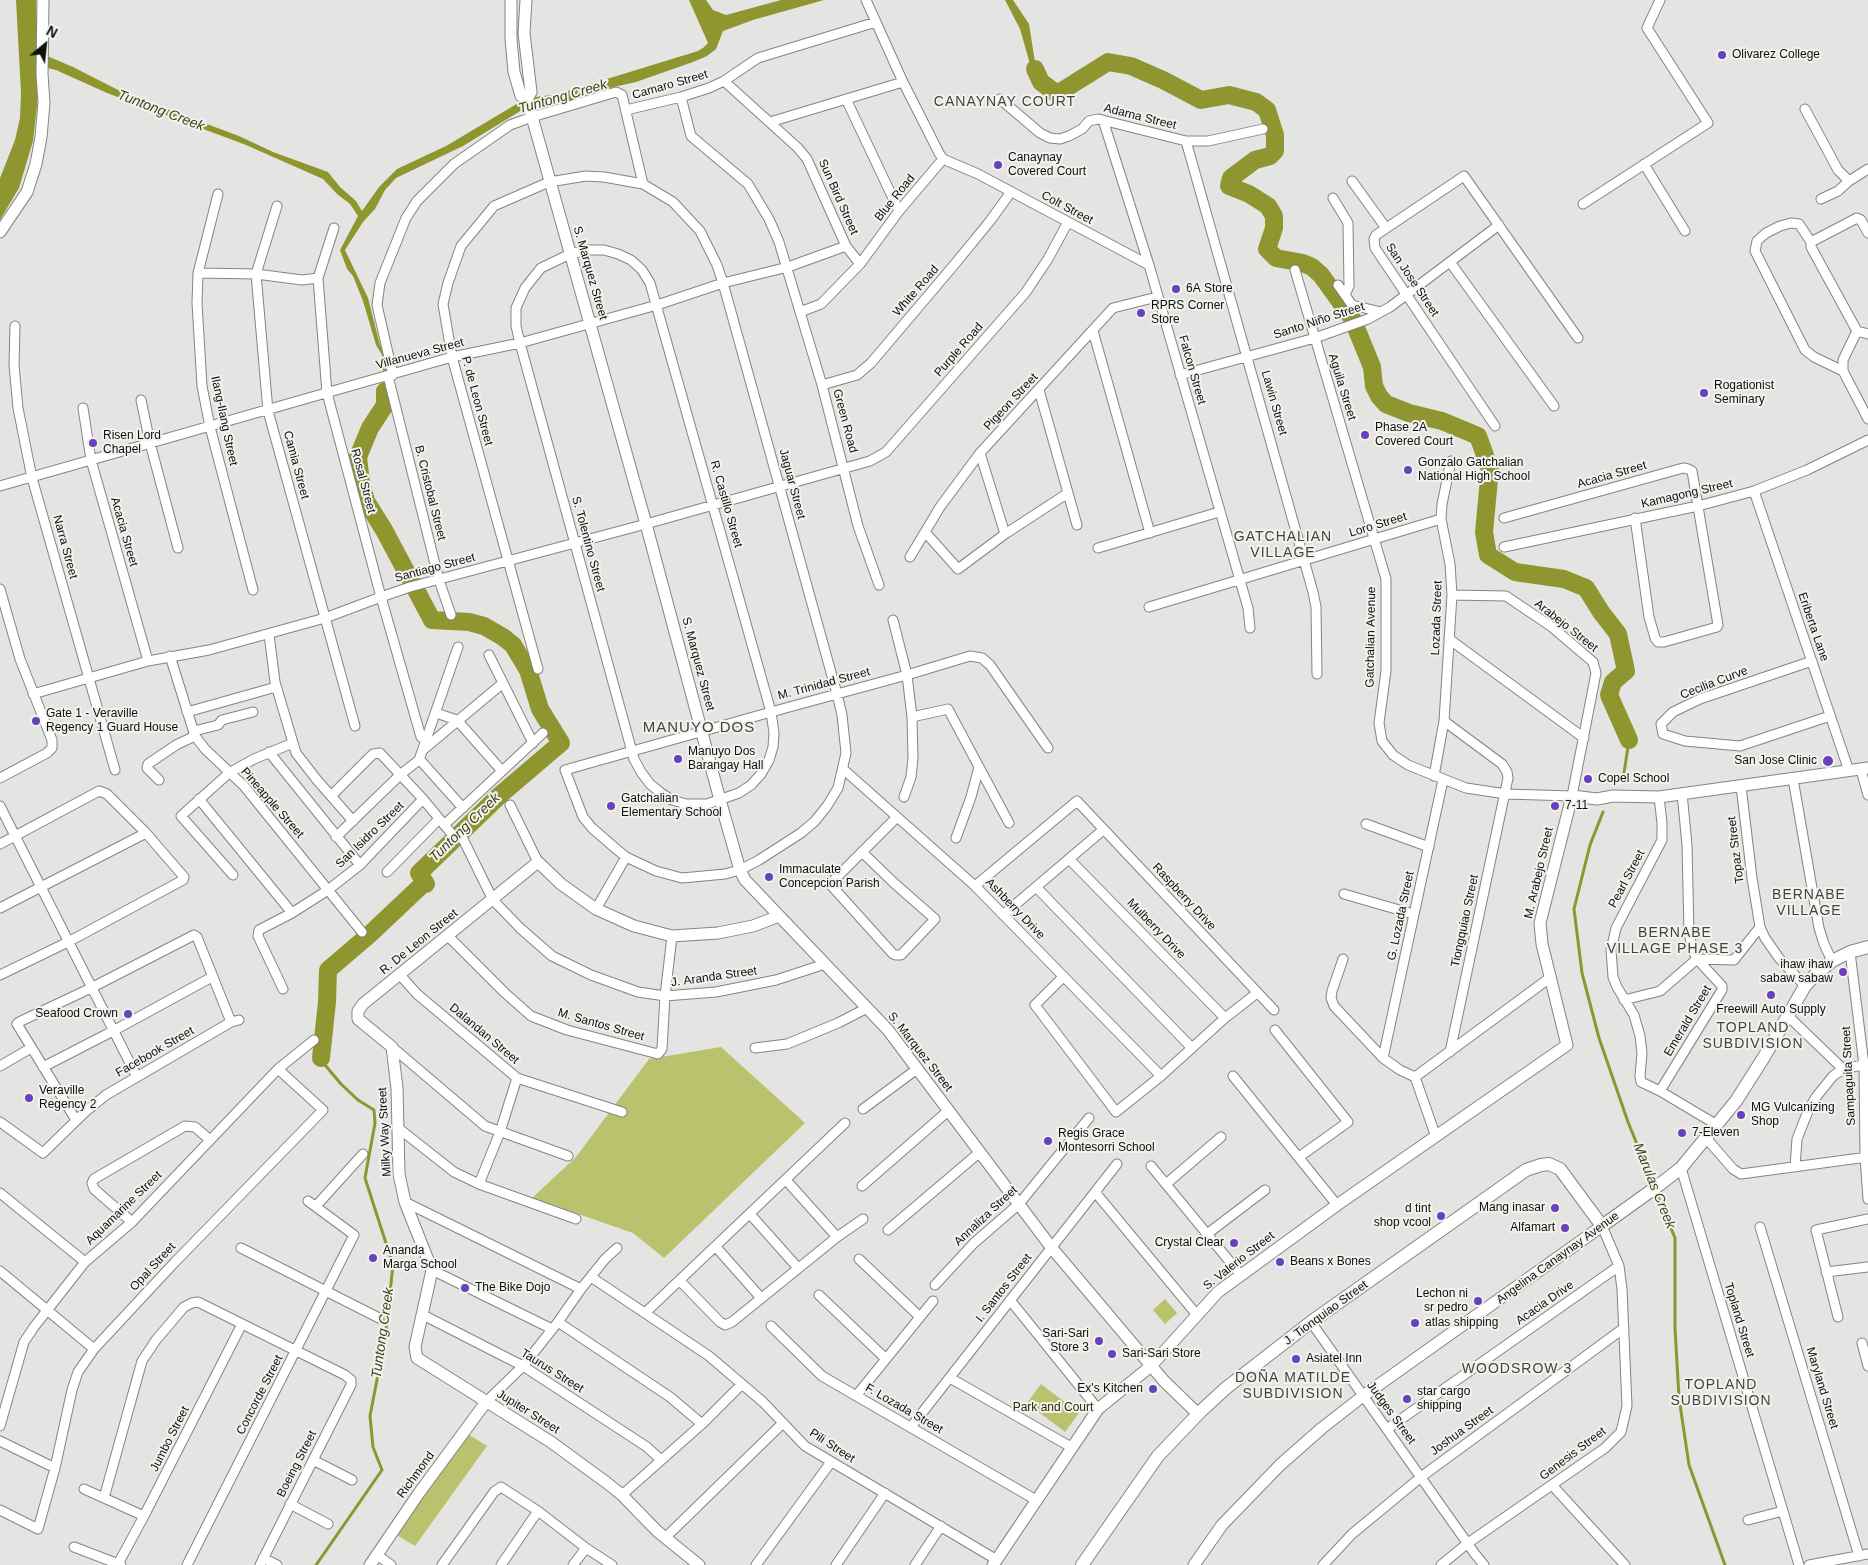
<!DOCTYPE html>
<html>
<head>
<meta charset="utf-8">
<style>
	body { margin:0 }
	#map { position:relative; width:1868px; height:1565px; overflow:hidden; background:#e4e5e2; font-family:Arial,sans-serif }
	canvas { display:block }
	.north { position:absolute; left:20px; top:20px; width:50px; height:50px; -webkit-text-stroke:4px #f2f2ef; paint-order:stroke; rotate:28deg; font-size:14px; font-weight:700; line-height:20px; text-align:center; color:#0f0f0e }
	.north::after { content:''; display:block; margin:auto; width:18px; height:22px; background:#0f0f0e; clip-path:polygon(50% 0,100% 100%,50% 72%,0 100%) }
</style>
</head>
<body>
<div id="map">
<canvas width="1868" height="1565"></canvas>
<div class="north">N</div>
</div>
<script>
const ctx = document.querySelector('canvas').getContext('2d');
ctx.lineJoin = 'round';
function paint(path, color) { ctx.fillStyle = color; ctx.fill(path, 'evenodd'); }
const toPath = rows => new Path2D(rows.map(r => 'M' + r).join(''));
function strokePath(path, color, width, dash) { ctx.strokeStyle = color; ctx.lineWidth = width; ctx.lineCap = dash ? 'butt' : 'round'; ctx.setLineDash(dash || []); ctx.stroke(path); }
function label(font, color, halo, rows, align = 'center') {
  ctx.font = font + ' Arial,sans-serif'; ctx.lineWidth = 4; ctx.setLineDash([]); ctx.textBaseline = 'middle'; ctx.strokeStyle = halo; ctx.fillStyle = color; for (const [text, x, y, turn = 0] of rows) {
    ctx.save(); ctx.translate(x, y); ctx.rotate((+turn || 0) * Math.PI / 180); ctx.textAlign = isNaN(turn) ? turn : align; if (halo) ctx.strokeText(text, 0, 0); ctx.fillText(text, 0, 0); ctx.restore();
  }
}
paint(toPath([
	[721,1047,805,1123,664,1258,633,1233,532,1198,576,1157,649,1059],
	[1165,1299,1177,1313,1165,1324,1153,1310],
	[1041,1384,1079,1413,1065,1432,1027,1403],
	[468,1434,487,1446,415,1546,395,1534]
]), '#bbc26e');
paint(toPath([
	[16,0,36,0,37,36,40,53,73,67,124,93,239,136,273,152,328,172,340,187,356,201,362,211,379,187,397,169,446,146,520,102,536,97,558,94,698,51,703,48,708,43,689,0,706,0,713,10,726,15,781,0,824,0,753,20,723,31,716,49,707,56,693,62,636,82,596,91,574,101,522,110,463,146,396,178,385,190,375,209,363,222,345,250,368,298,380,345,386,353,389,370,383,371,382,355,376,345,363,301,353,276,347,269,340,250,358,216,350,204,337,194,323,179,246,145,107,93,56,70,39,66,37,106,33,141,19,188,0,220,0,178,15,140,20,118,21,93],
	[1005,0,1013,0,1029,24,1035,62,1041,78,1048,87,1046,89,1032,71,1020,29]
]), '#8f9630');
strokePath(toPath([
	[385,391,386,367],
	[1624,773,1629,740],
	[1603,812,1590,845,1574,909,1582,973,1599,1038,1628,1122,1654,1186],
	[1656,1192,1675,1238,1675,1328,1679,1398,1689,1465,1725,1565],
	[316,1565,382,1470,373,1447,370,1416,385,1338,393,1265,365,1178,375,1123,374,1110,358,1100,341,1084,325,1065,321,1058]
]), '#8f9630', 3);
strokePath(toPath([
	[1035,69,1041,82,1057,94,1108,62,1131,66,1163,80,1201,100,1229,95,1256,102,1267,110,1275,135,1275,151,1270,156,1255,160,1231,178,1229,186,1249,194,1268,206,1274,216,1274,228,1267,249,1276,258,1303,263,1312,267,1321,275,1352,318,1372,367,1374,386,1379,396,1386,404,1409,413,1442,421,1478,436,1490,469,1484,532,1488,555,1515,572,1564,579,1586,588,1601,612,1618,634,1626,671,1613,682,1609,695,1629,740],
	[321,1058,327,1002,328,970,369,935,423,884,426,884,419,873,500,795,561,743,540,709,528,670,513,645,503,637,484,626,469,622,432,620,384,530,366,501,361,483,358,457,370,428,385,405,385,391]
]), '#8f9630', 18);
const minor = toPath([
	[866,0,903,82,939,153,943,159,978,174,1149,265],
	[724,81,798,148,807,159,846,246,860,264],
	[681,97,691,136,748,184,769,219,779,242,822,385,858,526,879,585],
	[846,99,899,211],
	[1000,99,1040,133,1050,138,1060,139,1069,136,1082,129,1089,121,1098,119,1186,141,1208,141,1263,129],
	[1805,109,1838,170,1849,181],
	[626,110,681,97,709,88,724,81,758,58,876,22],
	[1103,120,1149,265,1248,608,1250,628],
	[770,122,903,82],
	[1186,141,1313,592,1316,607,1317,674],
	[1644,164,1685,231],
	[1352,181,1386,228],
	[218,194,198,273,197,303,202,386,210,427,253,590],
	[1333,198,1348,223,1349,286,1345,295],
	[1821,199,1838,191,1849,181,1868,169],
	[1583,204,1708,123,1647,28,1660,0],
	[277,206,256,274,268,411,355,726],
	[334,228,318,278,327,393,381,597,421,737],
	[1811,242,1857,218,1861,220,1868,233],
	[587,250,604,250,618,254,631,260,642,270,650,283,771,712,774,733,773,747,769,760,761,774,751,785,739,793,707,804,686,804,672,800,661,793,650,784,641,772,634,759,520,343,516,326,516,308,525,288,541,268,570,254,587,250],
	[1450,262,1554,406],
	[1295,270,1386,579,1386,671,1379,723,1382,741,1393,755,1408,765,1466,788,1506,794,1572,796,1596,673,1593,662,1552,627,1506,596,1452,595],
	[198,273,256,274,302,280,318,278],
	[1338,285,1352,305,1381,312],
	[800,312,821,304,860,264,899,211,943,159],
	[15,326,14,365,18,408,32,478,115,770],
	[1093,331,1150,533],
	[1857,331,1843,360,1843,371,1868,419],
	[1843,371,1814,357,1805,350,1755,251,1757,241,1766,233,1780,226,1791,223,1799,224,1811,242,1811,247,1857,331,1868,334],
	[393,375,377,305,380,283,406,218,417,201,454,164,510,125,532,117,616,92,622,95,643,184],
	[1180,375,1315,338,1368,319,1390,307,1499,225],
	[388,376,439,580,451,615],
	[822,385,857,375,871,363,954,265,990,221,1011,192],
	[1039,390,1077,525],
	[141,400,150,443,178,548],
	[83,408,91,460,148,661],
	[1495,426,1375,248,1374,239,1376,235,1464,176,1578,338],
	[980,453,1005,534],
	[0,486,452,357,520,343,657,305,723,283,788,267,846,246],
	[1754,491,1849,771],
	[1504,518,1683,468,1688,469,1692,471,1718,625,1717,627,1664,642,1658,642,1655,638,1649,617,1635,518],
	[925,532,958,569,1005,534,1068,493],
	[1504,547,1698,506,1754,491,1807,470,1868,440],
	[1098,548,1219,512],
	[910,557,940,507,980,453,1113,308,1157,297],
	[0,589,20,659,52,740,52,748,47,753,0,778],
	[1149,607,1441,519],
	[893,620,907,675,912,717,913,758,911,777,904,797],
	[269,634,275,682,296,753,317,780,353,821],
	[1449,639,1584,738],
	[489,655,533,743],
	[170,656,195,736,205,749,244,786,362,932],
	[1812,661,1700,699,1673,712,1661,724,1663,734,1685,741,1740,746,1830,716],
	[538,669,452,357,443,304,448,283,461,246,494,206,549,182,586,176,604,177,643,184,673,202,700,231,717,265,723,283,837,694,842,715,846,753,838,788,827,806,815,821,801,833,759,860,740,870,725,874,682,878,656,871,626,857,615,848,592,828,583,817,565,770,771,712,837,694,907,675,970,656,982,658,990,665,1048,748],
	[33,694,148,661,209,650,325,618,381,597,410,587,646,524,870,461,886,452,1026,292,1048,259,1068,222],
	[187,712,276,687],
	[436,713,457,720,502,771],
	[912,717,948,709,1009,823],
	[1444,721,1502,764,1507,772,1508,778,1450,1052],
	[194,731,218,725,222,720,253,712],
	[424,749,503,683],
	[269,752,360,865],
	[419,760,458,647],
	[419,760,421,761,463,808],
	[843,769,975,886,1161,1076],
	[1861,770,1868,795],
	[1434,776,1444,721,1452,595,1450,564,1441,519,1442,504,1451,461],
	[1793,779,1819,928,1824,944,1832,961],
	[159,780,147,768,148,764,176,745,195,736],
	[1741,786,1752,878,1760,927,1765,938,1779,958,1805,986],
	[331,796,373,754,380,753,423,799,451,833],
	[1659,797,1662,823,1662,840,1616,928,1611,950,1613,977,1617,987,1634,1015,1640,1036,1642,1053,1640,1076,1641,1082,1660,1091,1717,1125],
	[199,799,292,913],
	[510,805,538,862],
	[0,806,137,1077],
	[1366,824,1429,847],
	[444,825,543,733],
	[336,837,401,774,419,760],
	[462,837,493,900,520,928,552,956,591,975,638,992,665,996,716,992,776,980,825,964],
	[956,838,971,797,979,767],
	[0,844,99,791,107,794,146,833,184,877,183,880,68,942,0,975],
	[863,853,894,883,935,919,901,955,896,955,893,954,830,884,897,817],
	[1069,859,1225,1018],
	[387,872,439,819],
	[233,875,181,816,229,773,254,759,293,743],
	[975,886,1077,801,1274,1010],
	[1036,887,1192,1048],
	[1344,894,1413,914],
	[0,908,146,833],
	[596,909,626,857],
	[1003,915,1103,830],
	[448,936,505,993,531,1016,567,1030,658,1054,662,1049,665,996,672,936],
	[1850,952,1864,1065,1865,1157,1868,1199],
	[1343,959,1332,991,1331,998,1334,1006,1383,1058,1400,1070,1415,1077],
	[1697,959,1734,960,1760,927],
	[400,975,417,994,517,1078,622,1112],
	[1063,977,1035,1005,1116,1112,1161,1076,1225,1018,1257,993],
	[283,989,258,936,259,930,292,913,328,890,360,865,423,799],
	[1624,1000,1660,991,1697,959],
	[1788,1016,1843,1069],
	[1275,1030,1348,1122,1299,1157],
	[392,1047,485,1126,568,1156],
	[755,1048,787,1044,838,1023,867,1008],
	[1383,1058,1443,780],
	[0,1066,31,1048],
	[43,1067,113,1031,212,977],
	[1233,1076,1337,1205],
	[1415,1077,1551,977],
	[1415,1077,1436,1137],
	[1660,1091,1722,990,1722,986,1697,959,1693,951,1689,933,1687,845,1682,793],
	[863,1109,917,1069],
	[76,1120,17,1024,19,1022,91,988,194,935,197,937,231,1022],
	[0,1122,43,1153,85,1112,106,1095,231,1022,239,1020],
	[397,1127,454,1172,479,1184,576,1219],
	[1706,1138,1733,1169,1741,1174,1868,1157],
	[1151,1166,1240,1274],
	[1795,1167,1797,1139,1808,1111,1816,1097,1833,1076,1843,1069,1868,1064],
	[1681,1168,1799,1565],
	[786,1180,837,1237,863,1219],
	[479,1184,500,1132,517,1078],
	[1166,1184,1221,1137],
	[862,1186,948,1111],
	[1095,1192,1197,1315],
	[0,1193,85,1262],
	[405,1202,581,1289],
	[316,1206,363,1154],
	[750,1214,798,1268],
	[132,1222,94,1189,92,1183,94,1179,185,1126,195,1127,210,1140],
	[1760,1227,1859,1556],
	[888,1230,980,1152],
	[1207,1234,1265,1190],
	[716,1247,761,1298],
	[241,1248,379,1318],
	[859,1259,920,1317],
	[432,1270,552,1329],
	[0,1271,94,1349],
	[1826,1272,1868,1267],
	[591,1277,709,1356,763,1402,805,1446,997,1560],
	[680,1281,720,1322,725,1325,732,1322,837,1237],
	[935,1285,974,1243,1019,1204,1089,1118],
	[819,1295,886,1359],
	[1010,1300,1098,1409],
	[646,1312,845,1123],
	[423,1315,523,1366,647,1447,661,1460],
	[1838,1317,1816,1230,1868,1219],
	[558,1322,670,1397,702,1424],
	[1311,1322,1475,1554,1484,1565],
	[771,1326,822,1376,1036,1500],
	[1862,1343,1868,1366],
	[950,1378,1071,1447],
	[856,1396,933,1301],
	[486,1402,523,1366,558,1322,581,1289,605,1259,617,1248],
	[0,1426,24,1342,34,1327,85,1262,132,1222,278,1069,314,1040],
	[911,1427,1117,1164],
	[1387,1429,1619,1266],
	[0,1441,55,1468],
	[313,1460,352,1480],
	[1552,1485,1625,1565],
	[84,1489,144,1516],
	[622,1495,702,1424,742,1384],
	[104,1498,142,1361,156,1340,184,1307,192,1303,198,1302,345,1375,351,1380,351,1385,260,1565],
	[290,1504,328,1524],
	[0,1510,38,1529,55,1468,72,1390,78,1372,94,1349,175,1262,323,1110,278,1069],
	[1748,1520,1783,1511],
	[665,1538,783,1423],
	[74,1547,121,1565],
	[377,1555,391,1565],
	[263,1558,277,1565],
	[118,1564,144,1516,242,1324],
	[187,1565,354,1235,308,1201],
	[442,1565,494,1492,501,1487,538,1511,586,1548,612,1565],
	[501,1565,538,1511],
	[573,1565,586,1548],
	[756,1565,831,1462],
	[836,1565,885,1493],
	[915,1565,941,1526],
	[1323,1565,1352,1534,1421,1477,1624,1328],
	[1441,1565,1468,1543,1605,1448,1621,1432,1627,1406,1622,1289,1619,1266,1602,1226],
	[1809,1565,1868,1554]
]);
const tertiary = toPath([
	[511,0,511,39,514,72,521,96,527,98],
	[526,0,524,33,531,92,527,99,646,524,720,800,740,870,745,880,888,1030,1051,1247,1164,1381,1198,1414],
	[0,232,27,192,36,164,41,137,44,103,42,74,43,0],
	[1572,796,1597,799,1613,796,1659,797,1868,768],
	[370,1565,419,1493,486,1402],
	[699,1565,657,1531,622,1495,607,1483,551,1442,417,1358,415,1347,432,1270,405,1202,399,1174,397,1088,392,1047,358,1019,358,1011,363,1004,538,862,561,884,596,909,634,926,672,936,718,933,753,926,779,916],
	[993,1565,1098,1409,1151,1366,1218,1292,1337,1205,1567,1045,1542,944,1540,923,1572,796],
	[1194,1565,1222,1525,1280,1465,1322,1428,1363,1396,1602,1226]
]);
const secondary = toPath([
	[1082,1565,1158,1456,1201,1411,1226,1388,1311,1322,1526,1170,1541,1165,1549,1164,1560,1169,1602,1226,1659,1185,1681,1168,1736,1101,1764,1057,1805,986,1815,975,1832,961,1850,952,1868,947]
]);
strokePath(minor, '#848481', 11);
strokePath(tertiary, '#848481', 13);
strokePath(secondary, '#848481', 14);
strokePath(minor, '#fff', 9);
strokePath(tertiary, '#fff', 11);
strokePath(secondary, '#fff', 12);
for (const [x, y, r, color] of [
	[1722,55,5,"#6742ba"],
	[998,165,5,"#6742ba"],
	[1176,289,5,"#6742ba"],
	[1141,313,5,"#6742ba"],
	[1704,393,5,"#6742ba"],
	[1365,435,5,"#6742ba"],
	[93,443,5,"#6742ba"],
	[1408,470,5,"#6742ba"],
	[36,721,5,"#6742ba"],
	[678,759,5,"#6742ba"],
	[1828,761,6,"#6742ba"],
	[1588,779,5,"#6742ba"],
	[611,806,5,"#6742ba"],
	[1555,806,5,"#6742ba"],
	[769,877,5,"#6742ba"],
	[1843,972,5,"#6742ba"],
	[1771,995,5,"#6742ba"],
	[128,1014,5,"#6742ba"],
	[29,1098,5,"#6742ba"],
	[1741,1115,5,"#6742ba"],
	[1682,1133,5,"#6742ba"],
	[1048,1141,5,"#6742ba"],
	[1555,1208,5,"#6742ba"],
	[1441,1216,5,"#6742ba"],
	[1565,1228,5,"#6742ba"],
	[1234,1243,5,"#6742ba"],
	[373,1258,5,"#6742ba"],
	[1280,1262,5,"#6742ba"],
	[465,1288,5,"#6742ba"],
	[1478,1301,5,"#6742ba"],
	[1415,1323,5,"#6742ba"],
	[1099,1341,5,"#6742ba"],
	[1112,1354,5,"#6742ba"],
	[1296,1359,5,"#6742ba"],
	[1153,1389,5,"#6742ba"],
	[1407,1399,5,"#6742ba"]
]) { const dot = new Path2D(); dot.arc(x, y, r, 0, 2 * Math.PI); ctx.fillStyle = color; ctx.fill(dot); strokePath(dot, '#f2f2ef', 2); }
label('12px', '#0f0f0e', '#f2f2ef', [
	["Olivarez College",1732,55],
	["Canaynay",1008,158],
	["Covered Court",1008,172],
	["6A Store",1186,289],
	["RPRS Corner",1151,306],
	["Store",1151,320],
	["Rogationist",1714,386],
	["Seminary",1714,400],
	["Phase 2A",1375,428],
	["Covered Court",1375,442],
	["Risen Lord",103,436],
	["Chapel",103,450],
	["Gonzalo Gatchalian",1418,463],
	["National High School",1418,477],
	["Gate 1 - Veraville",46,714],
	["Regency 1 Guard House",46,728],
	["Manuyo Dos",688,752],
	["Barangay Hall",688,766],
	["San Jose Clinic",1817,761,"right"],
	["Copel School",1598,779],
	["Gatchalian",621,799],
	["Elementary School",621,813],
	["7-11",1565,806],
	["Immaculate",779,870],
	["Concepcion Parish",779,884],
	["ihaw ihaw",1833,965,"right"],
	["sabaw sabaw",1833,979,"right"],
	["Freewill Auto Supply",1771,1010,"center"],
	["Seafood Crown",118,1014,"right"],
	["Veraville",39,1091],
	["Regency 2",39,1105],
	["MG Vulcanizing",1751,1108],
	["Shop",1751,1122],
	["7-Eleven",1692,1133],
	["Regis Grace",1058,1134],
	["Montesorri School",1058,1148],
	["Mang inasar",1545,1208,"right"],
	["d tint",1431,1209,"right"],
	["shop vcool",1431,1223,"right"],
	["Alfamart",1555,1228,"right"],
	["Crystal Clear",1224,1243,"right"],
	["Ananda",383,1251],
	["Marga School",383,1265],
	["Beans x Bones",1290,1262],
	["The Bike Dojo",475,1288],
	["Lechon ni",1468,1294,"right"],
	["sr pedro",1468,1308,"right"],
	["atlas shipping",1425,1323],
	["Sari-Sari",1089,1334,"right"],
	["Store 3",1089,1348,"right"],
	["Sari-Sari Store",1122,1354],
	["Asiatel Inn",1306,1359],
	["Ex's Kitchen",1143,1389,"right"],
	["star cargo",1417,1392],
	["shipping",1417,1406]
], 'left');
label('12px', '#0f0f0e', '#f2f2ef', [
	["Camaro Street",670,85,-16],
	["Adarna Street",1140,117,14],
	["Sun Bird Street",838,197,66],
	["Blue Road",895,198,-51],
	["Colt Street",1067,208,28],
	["S. Marquez Street",590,273,74],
	["San Jose Street",1412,280,56],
	["White Road",916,291,-49],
	["Santo Niño Street",1319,321,-18],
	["Purple Road",959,350,-49],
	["Villanueva Street",420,354,-15],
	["Falcon Street",1192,370,74],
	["Aguila Street",1342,387,73],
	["P. de Leon Street",477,401,75],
	["Pigeon Street",1011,402,-47],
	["Lawin Street",1274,403,74],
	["Ilang-Ilang Street",224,421,78],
	["Green Road",845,421,75],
	["Camia Street",296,465,75],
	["Acacia Street",1612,475,-16],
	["Rosal Street",363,481,75],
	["Jaguar Street",792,484,75],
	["B. Cristobal Street",430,493,76],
	["Kamagong Street",1687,494,-13],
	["R. Castillo Street",726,504,74],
	["Loro Street",1378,525,-17],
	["Acacia Street",124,532,74],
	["S. Tolentino Street",588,544,75],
	["Narra Street",65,547,75],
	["Santiago Street",435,568,-15],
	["Lozada Street",1437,618,-88],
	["Arabejo Street",1566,626,38],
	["Eriberta Lane",1813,627,71],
	["Gatchalian Avenue",1371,637,-89],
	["S. Marquez Street",698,664,75],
	["Cecilia Curve",1714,683,-21],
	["M. Trinidad Street",824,684,-15],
	["Pineapple Street",272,803,49],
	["San Isidro Street",370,835,-44],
	["Topaz Street",1736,850,-97],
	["M. Arabejo Street",1539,873,-77],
	["Pearl Street",1627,879,-62],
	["Raspberry Drive",1184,897,47],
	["Ashberry Drive",1015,909,46],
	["G. Lozada Street",1401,916,-78],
	["Tiongquiao Street",1465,921,-78],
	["Mulberry Drive",1156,929,46],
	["R. De Leon Street",419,942,-39],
	["J. Aranda Street",714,977,-8],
	["Emerald Street",1688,1021,-59],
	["M. Santos Street",601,1025,16],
	["Dalandan Street",484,1034,40],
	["Facebook Street",155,1052,-30],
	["S. Marquez Street",920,1052,52],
	["Sampaguita Street",1849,1076,-93],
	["Milky Way Street",385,1132,-93],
	["Aquamarine Street",124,1208,-44],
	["Annaliza Street",986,1216,-43],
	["Angelina Canaynay Avenue",1558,1258,-36],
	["S. Valerio Street",1239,1261,-38],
	["Opal Street",153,1267,-47],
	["I. Santos Street",1004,1288,-52],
	["Acacia Drive",1545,1303,-35],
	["J. Tionquiao Street",1326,1313,-36],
	["Topland Street",1739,1320,73],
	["Taurus Street",552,1371,32],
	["Maryland Street",1822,1388,73],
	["Concorde Street",260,1395,-63],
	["F. Lozada Street",904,1409,30],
	["Jupiter Street",528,1412,32],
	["Judges Street",1391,1413,54],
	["Joshua Street",1462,1431,-36],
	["Jumbo Street",170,1439,-63],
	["Pili Street",832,1446,33],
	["Genesis Street",1573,1454,-37],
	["Boeing Street",297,1464,-63],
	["Richmond",416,1475,-54]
]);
label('12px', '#2a2d02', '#f2f2ef', [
	["Park and Court",1053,1408]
]);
label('italic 14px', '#3f4219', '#f2f2ef', [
	["Tuntong Creek",563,97,-16],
	["Tuntong Creek",161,111,21],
	["Tuntong Creek",465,828,-44],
	["Marulas Creek",1654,1186,68],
	["Tuntong Creek",383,1333,-82]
]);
ctx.letterSpacing = '1px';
label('14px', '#434340', '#f2f2ef', [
	["CANAYNAY COURT",1005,102],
	["GATCHALIAN",1283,537],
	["VILLAGE",1283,553],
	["BERNABE",1809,895],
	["VILLAGE",1809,911],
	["BERNABE",1675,933],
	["VILLAGE PHASE 3",1675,949],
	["TOPLAND",1753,1028],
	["SUBDIVISION",1753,1044],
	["WOODSROW 3",1517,1369],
	["DOÑA MATILDE",1293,1378],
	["SUBDIVISION",1293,1394],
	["TOPLAND",1721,1385],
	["SUBDIVISION",1721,1401]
]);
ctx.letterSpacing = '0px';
ctx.letterSpacing = '1px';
label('15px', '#434340', '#f2f2ef', [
	["MANUYO DOS",699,728]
]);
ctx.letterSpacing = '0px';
</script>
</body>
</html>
